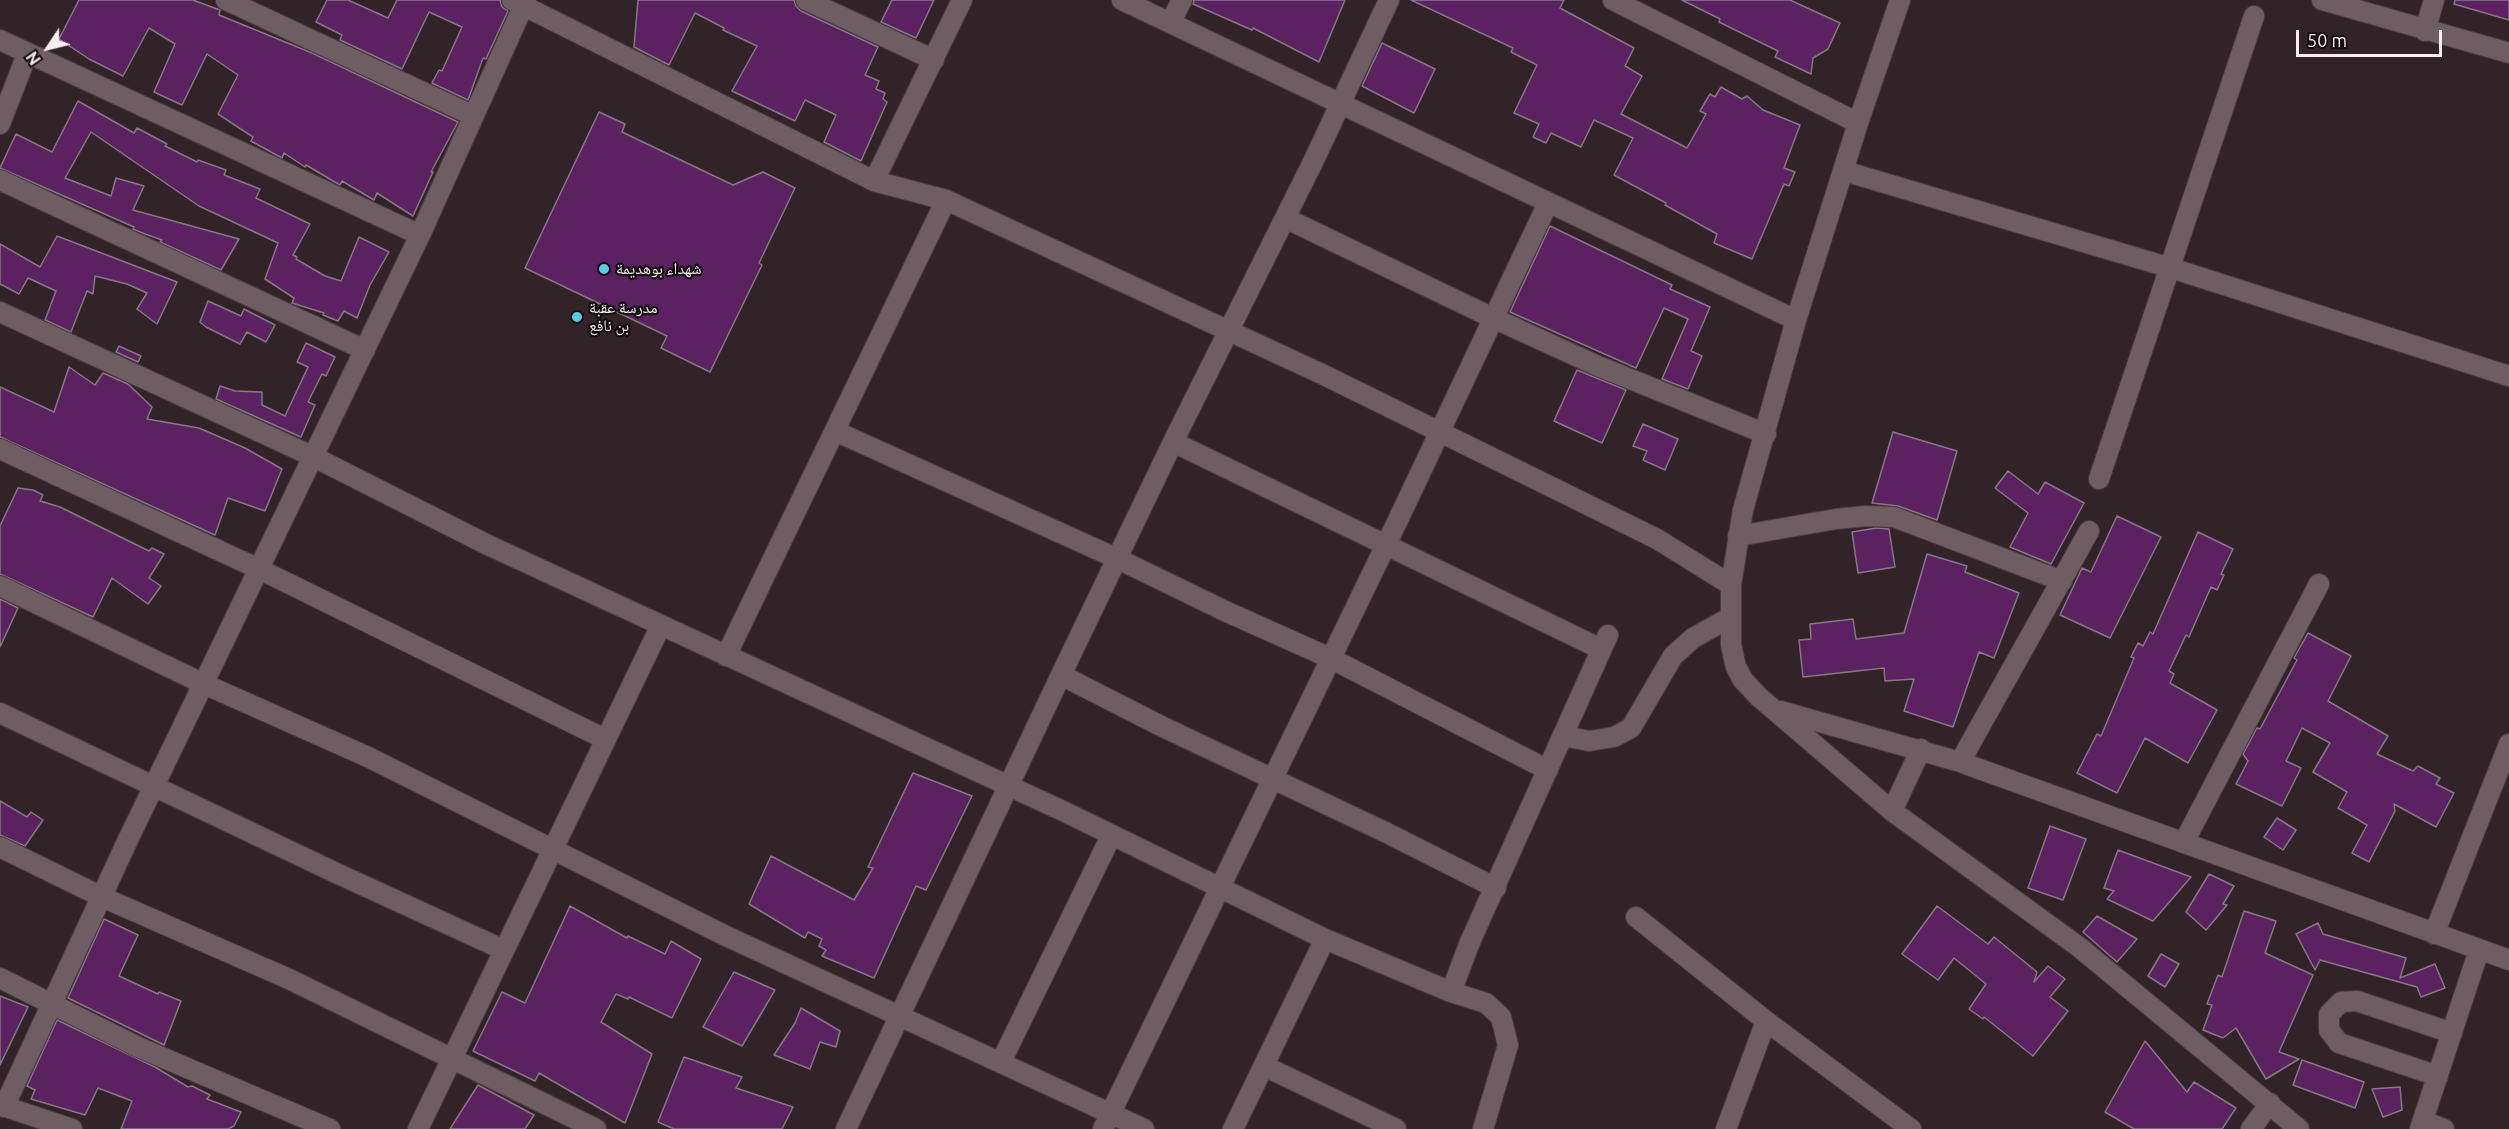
<!DOCTYPE html>
<html>
<head>
<meta charset="utf-8">
<style>
	body { margin:0 }
	#map { position:relative; width:2509px; height:1129px; overflow:hidden; background:#322329; font-family:Ubuntu,sans-serif }
	canvas { display:block }
	.north { position:absolute; left:18px; top:18px; width:60px; height:60px; -webkit-text-stroke:4px #150e11; paint-order:stroke; rotate:235deg; font-size:16px; font-weight:700; line-height:24px; text-align:center; color:#f8edf1 }
	.north::after { content:''; display:block; margin:auto; width:21px; height:27px; background:#f8edf1; clip-path:polygon(50% 0,100% 100%,50% 72%,0 100%) }
	.scale { position:absolute; left:2296px; top:30px; width:146px; height:27px; box-sizing:border-box; border:3px solid #f8edf1; border-top:0; padding-left:8px; font-size:18px; line-height:21px; white-space:nowrap; color:#f8edf1; -webkit-text-stroke:4px #150e11; paint-order:stroke }
</style>
</head>
<body>
<div id="map">
<canvas width="2509" height="1129"></canvas>
<div class="north">N</div>
<div class="scale">50 m</div>
</div>
<script>
const ctx = document.querySelector('canvas').getContext('2d');
ctx.lineJoin = 'round';
function paint(path, color) { ctx.fillStyle = color; ctx.fill(path, 'evenodd'); }
const toPath = rows => new Path2D(rows.map(r => 'M' + r).join(''));
function strokePath(path, color, width, dash) { ctx.strokeStyle = color; ctx.lineWidth = width; ctx.lineCap = dash ? 'butt' : 'round'; ctx.setLineDash(dash || []); ctx.stroke(path); }
function label(font, color, halo, rows, align = 'center') {
  ctx.font = font + ' Ubuntu,"Noto Naskh Arabic",sans-serif'; ctx.lineWidth = 4.5; ctx.setLineDash([]); ctx.textBaseline = 'middle'; ctx.strokeStyle = halo; ctx.fillStyle = color; for (const [text, x, y, turn = 0] of rows) {
    ctx.save(); ctx.translate(x, y); ctx.rotate((+turn || 0) * Math.PI / 180); ctx.textAlign = isNaN(turn) ? turn : align; if (halo) ctx.strokeText(text, 0, 0); ctx.fillText(text, 0, 0); ctx.restore();
  }
}
const building = toPath([
	[79,0,193,0,220,10,219,15,312,53,458,122,431,172,433,172,413,216,377,193,374,200,342,181,340,185,306,165,305,167,284,153,282,158,251,141,253,137,218,114,238,75,207,54,182,105,154,92,175,44,149,28,123,76,89,59,59,39,79,0],
	[327,0,348,0,388,18,397,0,500,0,502,7,508,11,486,59,483,58,468,100,432,83,439,70,442,71,462,27,429,12,402,69,340,40,342,35,316,22,327,0],
	[638,0,794,0,796,6,801,11,878,47,865,75,879,81,876,89,885,93,883,99,887,102,861,161,824,142,836,115,805,100,795,121,732,91,757,46,723,30,724,28,695,13,669,65,634,47,638,0],
	[892,0,934,0,916,38,881,22,892,0],
	[1194,0,1345,0,1319,62,1253,28,1252,30,1193,4,1194,0],
	[1411,0,1564,0,1560,8,1634,48,1625,66,1642,76,1621,114,1687,148,1706,114,1700,111,1710,94,1715,97,1721,87,1742,99,1747,96,1763,110,1800,125,1784,168,1795,172,1789,186,1784,184,1752,259,1714,243,1717,234,1665,205,1666,203,1614,175,1633,138,1594,120,1581,147,1551,133,1546,143,1533,137,1539,124,1514,113,1537,65,1511,52,1513,48,1411,0],
	[1682,0,1790,0,1840,23,1828,49,1813,58,1811,74,1775,57,1778,51,1719,22,1720,19,1682,0],
	[2455,0,2509,0,2509,20,2454,4,2455,0],
	[1382,43,1435,69,1414,113,1362,86,1382,43],
	[78,101,134,133,137,128,167,144,165,146,197,162,198,160,226,170,224,175,260,189,256,198,310,224,293,255,297,257,296,259,325,276,341,281,359,237,389,252,370,285,357,318,344,311,338,321,323,315,324,313,292,303,294,298,265,279,278,243,199,206,91,132,65,178,111,196,116,178,144,186,133,210,239,239,221,270,160,242,162,240,145,234,133,229,134,227,0,168,16,134,52,152,78,101],
	[599,112,625,124,622,132,733,185,763,172,795,188,759,263,762,265,710,372,661,348,667,336,525,268,599,112],
	[1550,226,1672,285,1670,289,1710,307,1691,351,1702,356,1688,389,1662,379,1688,319,1664,308,1636,368,1510,312,1550,226],
	[57,236,177,282,157,324,137,309,147,293,127,284,95,276,93,294,87,291,71,332,45,320,56,291,28,278,19,294,0,284,0,244,40,267,57,236],
	[208,301,241,316,244,309,275,325,266,342,247,332,240,344,206,327,200,322,208,301],
	[306,343,335,357,326,376,322,374,308,402,315,405,301,437,216,399,220,386,235,391,262,392,262,405,285,416,308,367,297,362,306,343],
	[119,346,141,356,138,362,116,352,119,346],
	[69,367,95,385,103,373,128,384,152,407,147,419,199,428,245,448,282,469,265,511,228,498,215,535,0,437,0,387,54,412,69,367],
	[1577,370,1626,390,1602,443,1554,421,1577,370],
	[1643,424,1678,439,1665,470,1643,460,1647,451,1633,446,1643,424],
	[1893,432,1957,451,1937,520,1898,506,1872,503,1893,432],
	[2008,471,2038,494,2045,482,2084,503,2051,564,2010,547,2028,513,1995,488,2008,471],
	[18,488,33,490,43,495,40,501,60,507,149,551,152,548,164,554,149,578,161,586,148,604,112,578,93,617,0,574,0,526,18,488],
	[2117,516,2161,537,2110,638,2060,615,2082,568,2091,572,2117,516],
	[1876,528,1889,529,1895,567,1858,573,1852,532,1876,528],
	[2198,532,2233,549,2221,574,2224,575,2217,590,2211,587,2189,637,2186,635,2169,671,2174,674,2170,683,2217,710,2188,763,2145,738,2117,793,2077,773,2097,734,2101,736,2134,658,2131,657,2138,643,2143,646,2150,632,2153,634,2198,532],
	[1927,554,1967,566,1965,572,2019,593,1994,658,1979,652,1953,727,1904,711,1914,679,1885,681,1884,668,1803,677,1799,640,1811,639,1810,624,1853,619,1856,639,1904,633,1927,554],
	[0,599,18,608,0,647,0,599],
	[2308,633,2351,656,2328,701,2388,736,2377,754,2413,771,2418,766,2440,778,2436,784,2454,793,2436,827,2394,804,2395,811,2369,862,2352,853,2367,825,2338,808,2347,792,2313,772,2330,743,2302,728,2286,761,2301,768,2282,806,2236,784,2248,761,2243,754,2257,728,2260,729,2297,660,2294,658,2308,633],
	[913,773,972,796,926,890,916,886,874,978,822,956,826,950,819,946,822,939,808,932,805,938,749,904,771,856,854,900,873,868,868,867,913,773],
	[0,801,27,817,31,812,43,820,25,846,0,835,0,801],
	[2277,818,2296,830,2283,850,2264,837,2277,818],
	[2050,826,2086,839,2063,900,2028,888,2050,826],
	[2118,850,2191,877,2153,921,2107,899,2114,891,2104,888,2118,850],
	[2209,874,2234,886,2223,904,2227,905,2206,930,2186,912,2209,874],
	[570,906,627,938,628,936,665,954,671,941,701,959,672,1018,629,997,628,999,616,994,601,1022,652,1054,625,1123,539,1073,535,1081,473,1051,502,992,525,1003,570,906],
	[1937,906,1988,944,1994,937,2037,972,2034,982,2048,966,2065,979,2050,997,2068,1011,2033,1056,1984,1017,1983,1019,1969,1009,1986,984,1954,958,1938,980,1902,954,1937,906],
	[2244,911,2276,921,2265,953,2313,975,2279,1052,2299,1059,2266,1079,2236,1028,2223,1038,2203,1030,2212,1005,2207,1004,2218,975,2222,977,2244,911],
	[2097,916,2137,939,2117,962,2083,932,2097,916],
	[104,919,138,935,119,976,158,994,159,992,181,1001,164,1045,68,998,104,919],
	[2318,923,2323,934,2406,958,2400,978,2435,964,2445,988,2421,997,2417,987,2320,960,2315,970,2296,934,2318,923],
	[2161,954,2179,964,2165,987,2148,976,2161,954],
	[734,972,775,990,742,1046,703,1027,734,972],
	[0,996,28,1007,0,1065,0,996],
	[801,1008,840,1031,836,1047,820,1042,810,1069,774,1055,795,1023,801,1008],
	[57,1020,155,1067,188,1087,192,1086,210,1095,207,1099,241,1112,234,1126,228,1129,121,1129,132,1101,98,1088,85,1115,31,1099,35,1090,27,1086,57,1020],
	[2145,1041,2187,1092,2194,1082,2236,1108,2222,1129,2134,1129,2105,1112,2145,1041],
	[684,1057,742,1077,736,1088,793,1107,782,1129,674,1129,658,1122,684,1057],
	[2302,1060,2364,1082,2355,1108,2293,1085,2302,1060],
	[478,1085,534,1115,525,1129,450,1129,478,1085],
	[2400,1087,2402,1110,2383,1117,2372,1089,2400,1087]
]);
paint(building, '#5c2160');
strokePath(building, '#857885', 1.5);
const minor = toPath([
	[226,0,474,116],
	[512,0,874,181,946,200,1324,375,1657,539,1731,585],
	[806,0,934,60],
	[1122,0,1796,320],
	[1613,0,1858,123],
	[1900,0,1858,123,1796,320,1743,510,1731,585,1731,645,1736,667,1743,680,1759,697,1892,811,2079,947,2299,1129],
	[2322,0,2509,53],
	[1170,23,1182,0],
	[2425,31,2434,0],
	[0,40,420,235],
	[0,124,27,54],
	[1844,171,2171,268,2509,376],
	[0,180,365,350],
	[874,181,962,0],
	[1285,218,1493,318,1598,366,1766,434],
	[0,312,312,456,488,545,1063,811,1325,939,1451,992,1486,1003,1501,1017,1508,1045,1483,1129],
	[835,431,1118,559,1225,611,1330,658,1548,770],
	[1173,442,1601,649],
	[0,449,259,569,605,739],
	[2099,479,2254,16],
	[1738,536,1836,519,1866,516,1894,517,2062,581],
	[0,586,204,684,368,757,726,936,1144,1129],
	[726,656,946,200],
	[1061,675,1161,726,1385,832,1496,888],
	[1781,711,1960,762,2509,960],
	[0,713,334,872,504,950],
	[1564,736,1589,741,1614,737,1631,728,1673,656,1693,638,1731,617],
	[1960,762,2089,531],
	[1892,811,1921,749],
	[2184,842,2319,584],
	[0,847,102,897,289,979,596,1129],
	[1636,917,1766,1021,1911,1129],
	[2434,934,2509,744],
	[0,978,138,1047,330,1129],
	[1451,992,1470,942,1608,635],
	[1001,1062,1111,836],
	[1264,1066,1396,1129],
	[2438,1076,2339,1043,2329,1030,2329,1014,2341,1002,2357,1001,2452,1033],
	[0,1105,72,1129],
	[4,1107,125,846,420,235,526,0],
	[2423,1121,2444,1129],
	[418,1129,661,625],
	[846,1129,1061,675,1173,442,1313,162,1389,0],
	[1103,1129,1398,520,1548,203],
	[1233,1129,1325,939],
	[1726,1129,1766,1021],
	[2251,1129,2270,1103],
	[2420,1129,2479,950]
]);
strokePath(minor, '#4b3e43', 22);
strokePath(minor, '#6f5d64', 20);
for (const [x, y, r, color] of [
	[604,269,6,"#58c9e4"],
	[577,317,6,"#58c9e4"]
]) { const dot = new Path2D(); dot.arc(x, y, r, 0, 2 * Math.PI); ctx.fillStyle = color; ctx.fill(dot); strokePath(dot, '#150e11', 2); }
label('16px', '#f8edf1', '#150e11', [
	["شهداء بوهديمة",616,269],
	["مدرسة عقبة",589,308],
	["بن نافع",589,326]
], 'left');
</script>
</body>
</html>
